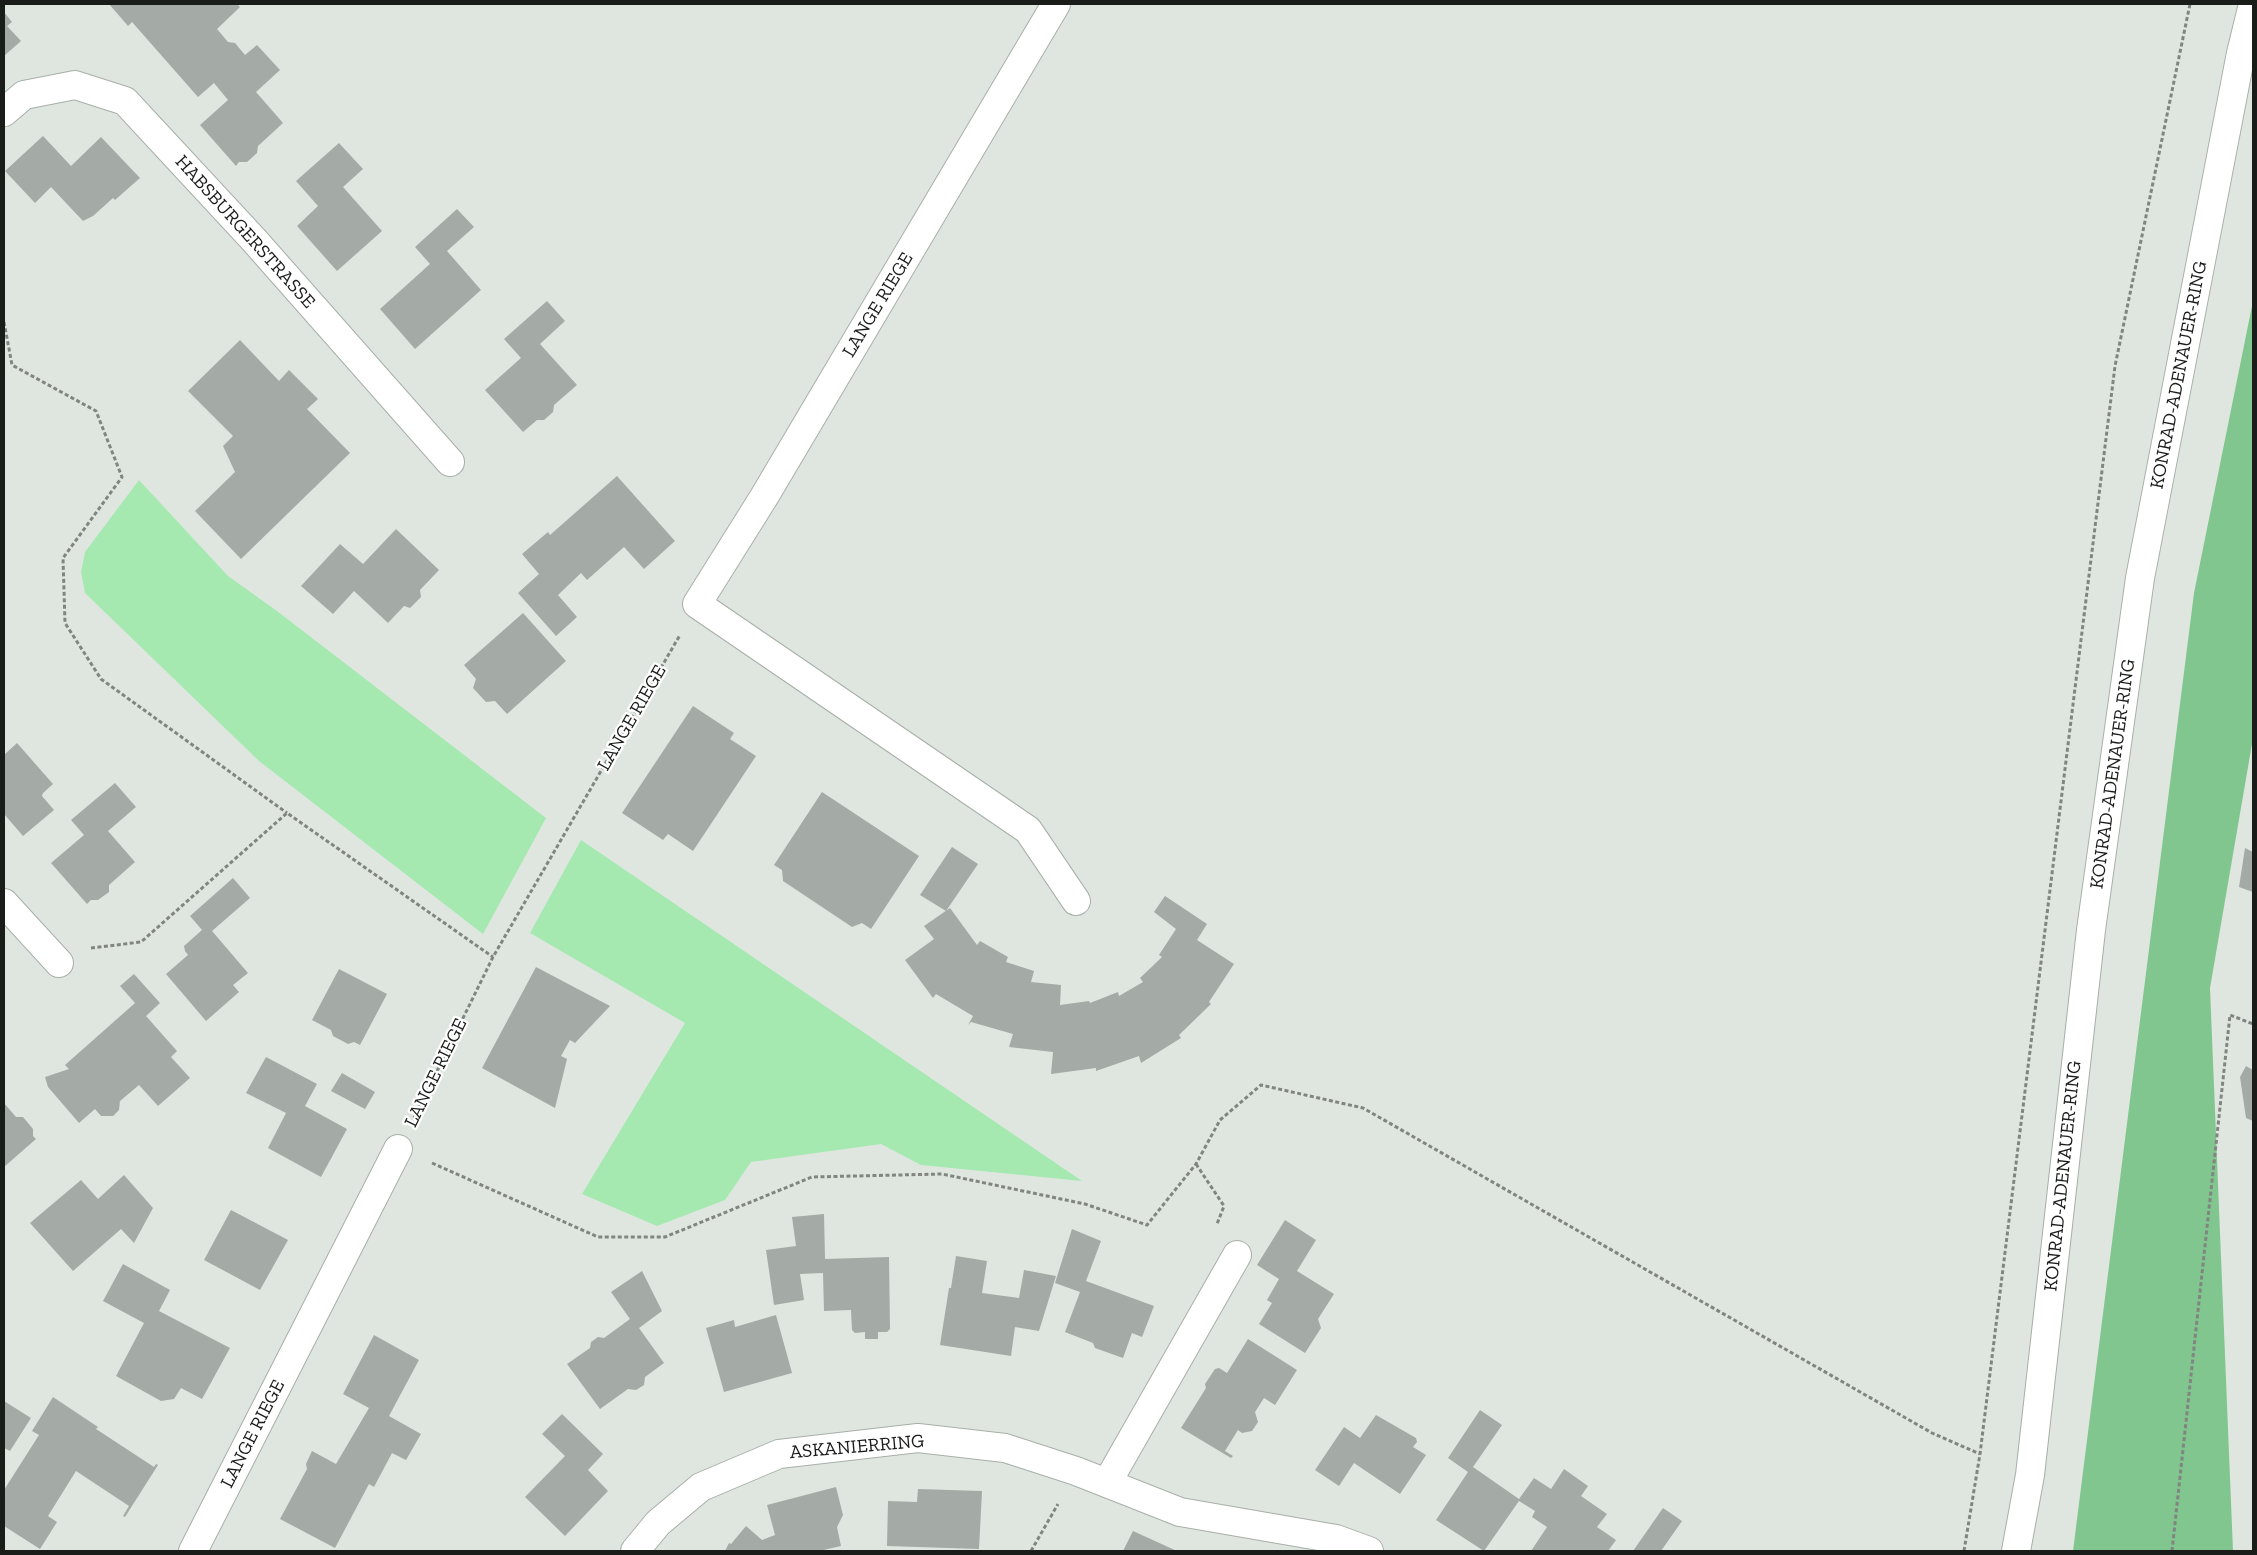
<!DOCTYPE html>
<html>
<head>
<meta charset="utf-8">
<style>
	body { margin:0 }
	#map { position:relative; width:2257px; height:1555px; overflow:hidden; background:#dfe6e0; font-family:"Zilla Slab",serif }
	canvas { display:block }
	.frame { position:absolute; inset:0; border:5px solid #1a1c1a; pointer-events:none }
</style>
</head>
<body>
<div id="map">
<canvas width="2257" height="1555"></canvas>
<div class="frame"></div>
</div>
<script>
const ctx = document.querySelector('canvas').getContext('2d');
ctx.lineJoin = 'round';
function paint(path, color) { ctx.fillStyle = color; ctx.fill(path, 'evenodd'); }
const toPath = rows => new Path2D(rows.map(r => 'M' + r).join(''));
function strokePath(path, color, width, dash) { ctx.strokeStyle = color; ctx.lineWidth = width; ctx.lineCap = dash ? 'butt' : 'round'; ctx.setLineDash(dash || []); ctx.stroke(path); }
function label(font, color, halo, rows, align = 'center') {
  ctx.font = font + ' "Zilla Slab",serif'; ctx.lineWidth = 4.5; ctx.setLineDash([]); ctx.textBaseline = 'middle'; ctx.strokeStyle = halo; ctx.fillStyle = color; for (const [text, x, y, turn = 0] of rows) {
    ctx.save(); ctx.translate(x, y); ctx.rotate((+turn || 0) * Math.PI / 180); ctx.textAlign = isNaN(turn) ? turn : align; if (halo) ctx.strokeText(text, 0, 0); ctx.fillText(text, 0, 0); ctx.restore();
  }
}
paint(toPath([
	[139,480,228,576,277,611,546,818,483,934,259,761,85,593,81,572,85,552],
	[581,840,1082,1181,921,1165,881,1144,751,1162,725,1200,657,1226,582,1194,685,1023,530,933]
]), '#a5e9b1');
paint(toPath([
	[2253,301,2253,738,2210,988,2233,1551,2073,1551,2194,593]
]), '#81c68f');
paint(toPath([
	[109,4,237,4,240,7,217,29,228,42,235,43,245,55,257,45,280,70,256,92,283,123,258,146,257,153,247,162,239,162,236,166,200,125,228,100,214,83,198,97,132,22,128,26],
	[4,12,12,22,7,26,21,41,4,56],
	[43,136,71,166,101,137,140,178,115,200,113,198,93,216,83,221,51,187,35,203,5,171],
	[339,143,363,169,343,187,382,231,337,271,297,226,318,206,296,181],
	[457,209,474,227,447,251,481,290,415,349,380,309,430,264,415,247],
	[547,301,565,321,540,344,577,385,554,405,553,412,544,420,537,420,523,432,485,390,521,358,504,339],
	[240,340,279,381,289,370,318,399,307,409,350,453,241,559,195,511,235,472,223,446,233,436,188,391],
	[617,476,675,541,644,569,624,547,587,580,581,573,558,595,577,617,556,636,518,593,539,574,522,554,548,532,550,535],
	[396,529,439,570,420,590,421,597,410,608,404,606,388,623,354,591,333,614,301,586,340,544,363,564],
	[523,613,566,661,507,714,495,701,486,702,473,688,476,679,464,665],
	[693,706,734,733,730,739,756,756,693,851,668,834,663,840,622,813],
	[17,743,53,784,43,793,42,796,54,810,23,836,4,814,4,755],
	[115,783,136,807,108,831,135,862,109,885,109,892,98,900,91,900,87,904,51,863,84,835,71,820],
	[822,792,919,856,871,929,862,923,852,927,783,881,782,870,774,865],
	[952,847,978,864,946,911,920,895],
	[2245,848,2253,852,2253,892,2239,887],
	[233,878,250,898,212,931,248,973,233,985,239,992,206,1021,166,974,188,955,185,951,184,946,202,930,190,916],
	[1165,896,1207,924,1197,940,1234,964,1209,1002,1211,1004,1179,1035,1181,1038,1141,1063,1139,1056,1096,1071,1096,1068,1051,1074,1053,1052,1009,1047,1013,1034,971,1022,968,1025,973,1016,936,994,933,998,905,960,934,939,924,926,950,908,977,945,980,941,1008,957,1006,962,1034,971,1031,982,1061,985,1060,1005,1089,1001,1090,1003,1118,992,1119,996,1143,982,1140,978,1162,957,1159,955,1176,929,1154,912],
	[536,967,610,1006,575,1043,570,1040,561,1056,567,1059,555,1108,482,1068],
	[339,969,387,994,360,1045,354,1042,348,1044,333,1036,331,1030,312,1020],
	[134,974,160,1003,146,1016,177,1051,171,1057,190,1078,158,1106,139,1085,120,1101,119,1110,113,1116,101,1116,95,1109,79,1123,48,1087,45,1077,69,1069,65,1065,135,1003,120,986],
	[266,1057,317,1084,305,1106,347,1129,321,1177,268,1148,286,1113,246,1093],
	[2246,1066,2253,1070,2253,1121,2246,1118,2240,1077],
	[342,1073,375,1092,365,1109,331,1091],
	[4,1103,16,1117,23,1117,33,1129,33,1136,36,1139,4,1167],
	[124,1175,153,1208,134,1243,121,1229,73,1271,30,1223,81,1180,98,1199],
	[231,1210,288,1240,260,1290,204,1260],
	[824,1214,825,1259,889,1257,890,1329,887,1332,878,1332,878,1339,865,1339,865,1332,855,1333,852,1330,851,1310,824,1311,823,1273,800,1274,804,1300,774,1305,766,1250,796,1246,792,1217],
	[1285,1220,1316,1240,1297,1271,1334,1294,1318,1319,1321,1328,1305,1353,1259,1324,1272,1303,1267,1300,1279,1279,1257,1265],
	[1072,1229,1101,1241,1086,1281,1154,1306,1142,1337,1132,1333,1123,1358,1095,1348,1093,1343,1065,1332,1080,1292,1055,1283],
	[956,1256,987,1261,982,1293,1019,1298,1024,1270,1056,1276,1039,1331,1015,1327,1011,1356,940,1345,949,1288,951,1288],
	[123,1264,170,1290,159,1311,230,1348,202,1399,181,1388,174,1399,161,1401,116,1376,144,1323,103,1301],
	[642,1271,662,1311,639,1328,664,1363,645,1377,644,1385,636,1390,628,1389,600,1409,567,1364,590,1348,591,1342,598,1337,604,1338,630,1319,611,1292],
	[776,1315,792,1373,724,1392,706,1328,734,1320,735,1327],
	[374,1335,419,1360,389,1416,421,1434,406,1460,392,1453,374,1487,369,1484,335,1548,280,1519,307,1469,306,1464,312,1451,336,1464,369,1408,343,1394],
	[1248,1339,1297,1370,1275,1405,1264,1398,1255,1412,1258,1422,1252,1431,1242,1433,1238,1430,1225,1451,1233,1456,1231,1458,1181,1428,1206,1388,1205,1384,1215,1369,1219,1368,1227,1373],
	[53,1397,98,1427,96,1429,154,1467,156,1464,158,1465,125,1517,123,1516,129,1506,76,1471,48,1516,57,1522,40,1549,4,1526,4,1490,39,1435,32,1431],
	[4,1401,31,1418,10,1451,4,1448],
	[1480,1410,1502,1425,1473,1467,1519,1499,1534,1478,1551,1489,1564,1469,1588,1486,1581,1496,1607,1514,1597,1527,1616,1540,1608,1551,1531,1551,1547,1527,1532,1517,1535,1511,1519,1501,1484,1551,1436,1520,1468,1472,1448,1458],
	[562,1414,603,1454,588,1470,608,1491,565,1536,525,1497,565,1456,542,1434],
	[1376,1415,1416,1438,1417,1442,1413,1447,1426,1455,1400,1494,1354,1463,1339,1486,1315,1470,1344,1427,1360,1438],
	[836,1487,843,1515,837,1527,841,1546,819,1551,725,1551,729,1543,731,1544,746,1526,762,1540,775,1535,767,1505],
	[918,1489,982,1491,979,1549,887,1546,888,1501,917,1502],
	[1663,1508,1682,1521,1661,1551,1633,1551],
	[1133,1531,1177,1551,1123,1551]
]), '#a4aaa5');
const street = toPath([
	[1056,4,764,497,697,604,1028,830,1076,901],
	[4,112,24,95,75,85,125,101,254,240,450,462],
	[4,903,59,963],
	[1107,1483,1237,1255],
	[193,1551,398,1149],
	[635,1551,658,1523,701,1487,779,1454,918,1438,1005,1448,1076,1471,1180,1512,1336,1539,1369,1551]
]);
const secondary = toPath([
	[2016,1551,2030,1475,2091,930,2140,578,2241,53,2253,4]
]);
strokePath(street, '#a8afa9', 30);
strokePath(secondary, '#a8afa9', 30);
strokePath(toPath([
	[4,322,12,365,96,411,122,477,63,558,65,623,101,679,287,813],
	[91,948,141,942,287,813,493,957],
	[414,1118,493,957,680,635],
	[432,1163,598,1237,665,1237,812,1177,942,1174,1085,1204,1147,1225,1196,1164,1220,1120,1261,1085,1363,1108,1932,1433,1980,1454],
	[1196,1164,1224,1206,1217,1224],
	[1031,1551,1058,1504],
	[1964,1551,1980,1454,2115,366,2190,4],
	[2172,1551,2230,1015,2253,1024]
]), '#818581', 3, [4, 2.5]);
strokePath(street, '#fff', 28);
strokePath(secondary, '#fff', 28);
label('19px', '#1a1c1a', '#fff', [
	["HABSBURGERSTRASSE",245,232,48],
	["LANGE RIEGE",878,305,-59],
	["KONRAD-ADENAUER-RING",2179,375,-79],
	["LANGE RIEGE",632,718,-60],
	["KONRAD-ADENAUER-RING",2113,774,-82],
	["LANGE RIEGE",436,1073,-64],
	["KONRAD-ADENAUER-RING",2063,1176,-84],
	["LANGE RIEGE",253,1434,-63],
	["ASKANIERRING",857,1447,-5]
]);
</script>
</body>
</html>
